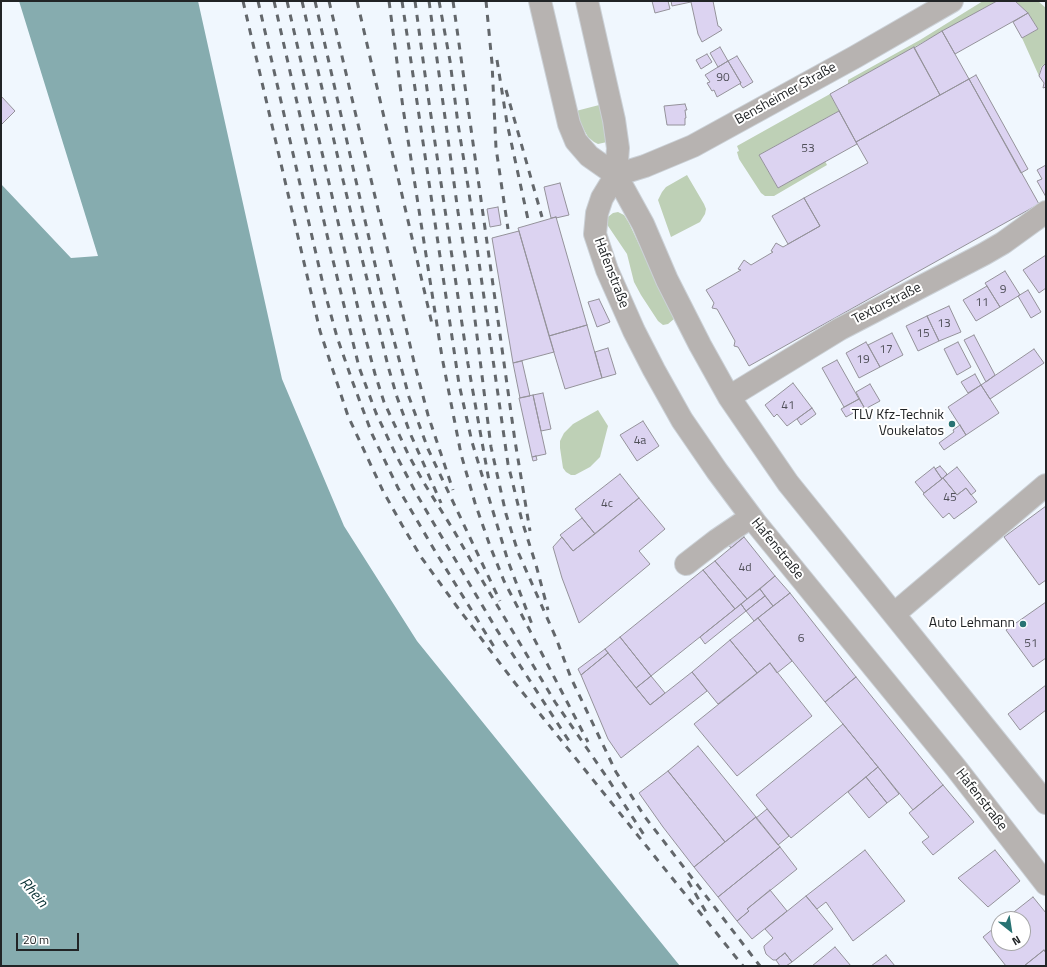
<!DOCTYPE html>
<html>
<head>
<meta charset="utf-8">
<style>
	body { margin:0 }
	#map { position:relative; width:1047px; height:967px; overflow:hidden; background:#f0f7fe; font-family:"Titillium Web",sans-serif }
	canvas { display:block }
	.frame { position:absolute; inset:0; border:2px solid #212426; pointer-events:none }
	.north { position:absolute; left:991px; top:911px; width:40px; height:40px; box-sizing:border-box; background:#fff; border:1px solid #a6a7a8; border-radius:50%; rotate:150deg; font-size:11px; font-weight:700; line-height:16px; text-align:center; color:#212426 }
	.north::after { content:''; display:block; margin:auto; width:14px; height:18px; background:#287373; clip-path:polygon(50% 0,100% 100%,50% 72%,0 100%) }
	.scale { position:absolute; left:16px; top:933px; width:63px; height:18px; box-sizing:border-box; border:2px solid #212426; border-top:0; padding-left:5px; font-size:12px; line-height:14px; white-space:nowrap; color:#212426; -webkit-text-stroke:3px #fff; paint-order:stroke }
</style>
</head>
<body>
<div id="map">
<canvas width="1047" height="967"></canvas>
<div class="frame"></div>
<div class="north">N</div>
<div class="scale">20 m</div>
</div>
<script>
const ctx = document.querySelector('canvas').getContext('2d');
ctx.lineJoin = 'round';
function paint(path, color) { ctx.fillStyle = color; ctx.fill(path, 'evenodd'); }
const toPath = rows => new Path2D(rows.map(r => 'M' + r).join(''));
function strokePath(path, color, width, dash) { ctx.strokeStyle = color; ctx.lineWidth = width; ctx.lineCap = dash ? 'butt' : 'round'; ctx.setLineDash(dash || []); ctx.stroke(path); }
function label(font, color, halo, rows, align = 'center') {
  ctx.font = font + ' "Titillium Web",sans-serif'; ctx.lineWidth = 4; ctx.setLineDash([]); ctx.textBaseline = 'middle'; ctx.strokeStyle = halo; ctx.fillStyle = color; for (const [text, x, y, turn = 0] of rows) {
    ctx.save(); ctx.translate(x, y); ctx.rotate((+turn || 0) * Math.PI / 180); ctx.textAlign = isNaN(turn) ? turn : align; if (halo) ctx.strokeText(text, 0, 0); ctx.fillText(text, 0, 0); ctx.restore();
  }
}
paint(toPath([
	[983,1,997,1,848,84,848,80,920,40],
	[1015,1,1038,1,1046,8,1046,63,1041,67,1039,76,1022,38,1038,29,1028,13],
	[830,94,839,111,759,155,778,188,825,161,827,165,774,196,765,196,761,193,739,159,737,152,739,151,737,146],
	[603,104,607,142,598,144,594,142,588,137,580,123,576,111],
	[687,175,704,204,706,209,705,214,700,222,671,237,658,200,662,192,666,187],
	[618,212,624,215,629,223,674,319,668,324,663,325,658,321,641,295,634,282,627,254,604,220,613,213],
	[598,410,608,426,600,457,590,467,575,475,571,475,566,472,563,468,560,448,560,441,564,433,573,424]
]), '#bed0b6');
paint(toPath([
	[19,1,198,1,282,379,344,526,417,641,680,966,1,966,1,184,71,258,98,256]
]), '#86acaf');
const building = toPath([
	[652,1,668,1,670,9,655,13,652,1],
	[671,1,713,1,718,26,720,27,722,30,702,42,698,34,691,2,672,6,671,1],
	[997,1,1015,1,1028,13,955,54,942,31,997,1],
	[1028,13,1038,29,1022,38,1013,22,1028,13],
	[942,31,969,79,940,95,914,48,942,31],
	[720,47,728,61,718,67,710,53,720,47],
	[914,47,940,95,856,142,830,94,914,47],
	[707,54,712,62,701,69,696,60,707,54],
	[737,56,753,82,743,88,740,84,741,83,728,61,737,56],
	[728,61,741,83,717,97,714,90,712,91,707,83,710,82,705,75,728,61],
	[1046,63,1046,87,1043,88,1044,83,1039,76,1042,67,1046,63],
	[976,75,1028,169,1021,173,969,79,976,75],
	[969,79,1039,204,749,366,738,347,734,346,735,341,717,309,712,308,714,303,706,290,741,270,738,269,744,260,751,265,773,252,771,251,776,243,783,247,820,226,804,198,868,163,856,142,969,79],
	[1,96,15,111,1,125,1,96],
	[685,104,687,110,685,110,686,118,685,118,685,125,667,125,664,106,685,104],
	[839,111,857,144,778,188,759,155,839,111],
	[1046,165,1046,197,1037,181,1042,179,1037,170,1046,165],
	[560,183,569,215,556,218,556,217,551,218,544,187,560,183],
	[804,198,820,226,788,244,772,216,804,198],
	[498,207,501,225,490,227,487,209,498,207],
	[556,217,587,325,549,336,518,228,556,217],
	[519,231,554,352,513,363,492,238,519,231],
	[1046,255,1046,288,1039,293,1023,270,1046,255],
	[1005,271,1020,295,1000,307,985,283,1005,271],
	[987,286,1000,307,976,321,963,300,987,286],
	[1028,290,1041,312,1031,318,1018,296,1028,290],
	[599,299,610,322,597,327,588,302,599,299],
	[949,306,961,332,939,341,927,316,949,306],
	[927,316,939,341,918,351,906,326,927,316],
	[587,325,602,378,565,389,549,336,587,325],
	[892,333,903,355,880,367,868,345,892,333],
	[974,335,995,375,986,382,964,340,974,335],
	[866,342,880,367,859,378,846,353,866,342],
	[958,342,971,367,957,375,944,349,958,342],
	[608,348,616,374,602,378,595,352,608,348],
	[1034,349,1044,363,990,399,981,385,1034,349],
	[837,360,859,399,844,407,822,368,837,360],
	[522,361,530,396,520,398,513,363,522,361],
	[975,374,981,385,968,393,961,382,975,374],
	[793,383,812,408,787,426,777,414,774,417,765,405,793,383],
	[870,384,880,401,865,409,856,392,870,384],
	[981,385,999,413,966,435,948,407,981,385],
	[543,393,551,429,541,431,533,395,543,393],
	[533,395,546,454,532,457,519,398,533,395],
	[859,399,864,407,846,417,841,409,859,399],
	[812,408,816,414,801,425,797,419,812,408],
	[643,421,659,446,637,461,620,435,643,421],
	[960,425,966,435,944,450,939,443,954,432,953,430,960,425],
	[536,456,537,460,533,461,532,457,536,456],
	[940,466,947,474,942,479,935,469,940,466],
	[934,467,942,479,924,493,915,482,934,467],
	[957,467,976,491,971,495,966,488,957,495,943,478,957,467],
	[620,474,639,498,595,534,575,509,620,474],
	[943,478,957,495,966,488,977,502,954,519,949,513,943,518,923,494,943,478],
	[639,498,665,529,639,551,650,564,579,623,562,578,553,547,562,537,573,551,639,498],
	[1046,506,1046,580,1039,585,1004,537,1046,506],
	[582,518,595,534,573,551,560,535,582,518],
	[742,534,744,537,731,548,728,544,742,534],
	[744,537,775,576,747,599,715,561,744,537],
	[715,561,747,599,735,609,703,570,715,561],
	[703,570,735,609,651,676,620,637,703,570],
	[775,576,790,593,773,606,760,589,775,576],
	[760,589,765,596,746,611,741,604,760,589],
	[790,593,856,677,825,702,758,618,790,593],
	[765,596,773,606,754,621,746,611,765,596],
	[1046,602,1046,658,1033,667,1006,630,1046,602],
	[741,604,746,611,705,644,700,637,741,604],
	[758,618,792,661,777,673,770,663,757,673,730,640,758,618],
	[620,637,651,676,636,688,605,649,620,637],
	[730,640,757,673,718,704,692,672,730,640],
	[605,649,608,653,581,675,578,669,605,649],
	[608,653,650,705,692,672,707,691,621,758,608,739,581,675,608,653],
	[770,663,812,716,737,776,694,724,770,663],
	[651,676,665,693,650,705,636,688,651,676],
	[856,677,943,785,913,810,825,702,856,677],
	[1046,685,1046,710,1020,730,1008,714,1046,685],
	[843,724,878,767,791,838,756,795,843,724],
	[698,746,756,817,725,842,668,771,698,746],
	[878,767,899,794,887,803,866,777,878,767],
	[668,771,725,842,694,867,663,827,639,793,668,771],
	[866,777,887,803,869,818,848,792,866,777],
	[943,785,974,822,933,855,922,842,929,837,909,813,943,785],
	[767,809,789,836,778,845,756,818,767,809],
	[756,817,780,847,718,897,694,867,756,817],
	[780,847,797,869,747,909,749,911,737,921,718,897,780,847],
	[865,850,905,901,853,941,826,902,817,909,806,896,865,850],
	[995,850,1020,881,988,907,958,878,995,850],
	[770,890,787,911,752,939,737,921,749,911,747,909,770,890],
	[806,896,833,929,792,962,785,953,776,960,773,960,766,954,764,948,764,946,773,938,765,929,806,896],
	[1033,897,1046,913,1046,953,1044,950,1024,966,1006,966,983,937,999,924,999,943,1023,943,1023,919,1005,919,1033,897],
	[835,947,851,966,812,966,835,947],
	[1044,950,1046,953,1046,966,1024,966,1044,950],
	[785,953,792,962,786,966,780,966,776,960,785,953],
	[886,955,895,966,871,966,886,955]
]);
paint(building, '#dcd3f1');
strokePath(building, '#94929a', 1);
const minor = toPath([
	[540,1,569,124,576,141,589,156,616,175,643,224,667,280,700,345,729,397,788,483,1046,803],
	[587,1,614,120,618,148,616,175,602,198,597,213,595,234,607,270,634,331,654,370,682,420,717,471,755,522,956,768,1046,884],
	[616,175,645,166,693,146,855,57,952,1],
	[729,397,840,329,984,254,1003,243,1046,212],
	[686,564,717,540,751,517],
	[894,614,1046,485]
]);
strokePath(minor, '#cbd1d7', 24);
strokePath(minor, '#b7b3b1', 22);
strokePath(toPath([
	[243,1,320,331,348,416,383,491,402,525,421,557,458,608,515,683,743,966],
	[258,1,325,293,337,337,353,383,372,434,398,488,435,551,496,650],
	[274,1,330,248,359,367,376,413,395,453,417,495,495,627,569,741],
	[287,1,360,317,375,374,384,402,409,456,424,483,454,531,482,580,555,702,606,776,646,838],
	[302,1,343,180,388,366,397,397,410,433,441,503],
	[315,1,382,295,409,397,428,449,500,601],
	[329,1,414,362,428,415,453,490],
	[357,1,432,324],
	[389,1,403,108,442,357,461,454,475,503,490,546,504,581,588,742],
	[402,1,459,384,472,442,508,561,533,627],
	[415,1,427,89,468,364,489,481],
	[429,1,458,212,473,304,491,447,506,514,518,552,556,638,571,678,616,772,645,817,760,966],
	[439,1,450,61,458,124,468,186,508,464,522,521,536,565,548,610],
	[453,1,515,441,530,531],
	[486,1,492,63,496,148,508,229],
	[497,60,507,123,529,224],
	[506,90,542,217],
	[688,881,709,917]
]), '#63676b', 3, [7, 7]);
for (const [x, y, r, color] of [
	[952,424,4,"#287373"],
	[1023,624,4,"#287373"]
]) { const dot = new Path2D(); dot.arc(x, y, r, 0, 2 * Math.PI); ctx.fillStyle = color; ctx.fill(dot); strokePath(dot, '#fff', 1.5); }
label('12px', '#505059', null, [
	["90",723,78],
	["53",808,149],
	["9",1003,290],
	["11",982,303],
	["13",944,324],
	["15",923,334],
	["17",886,350],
	["19",863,360],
	["41",788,406],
	["4a",640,441],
	["45",950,498],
	["4c",607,504],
	["4d",745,568],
	["6",801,639],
	["51",1031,644]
]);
label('14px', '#212426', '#fff', [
	["Bensheimer Straße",786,94,-29],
	["Hafenstraße",611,273,69],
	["Textorstraße",887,304,-27],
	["Hafenstraße",777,549,51],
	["Hafenstraße",981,800,52]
]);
label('14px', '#212426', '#fff', [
	["TLV Kfz-Technik",944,416],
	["Voukelatos",944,432],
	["Auto Lehmann",1015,624]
], 'right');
label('italic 15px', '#093134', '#fff', [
	["Rhein",33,893,49]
]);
</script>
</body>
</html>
